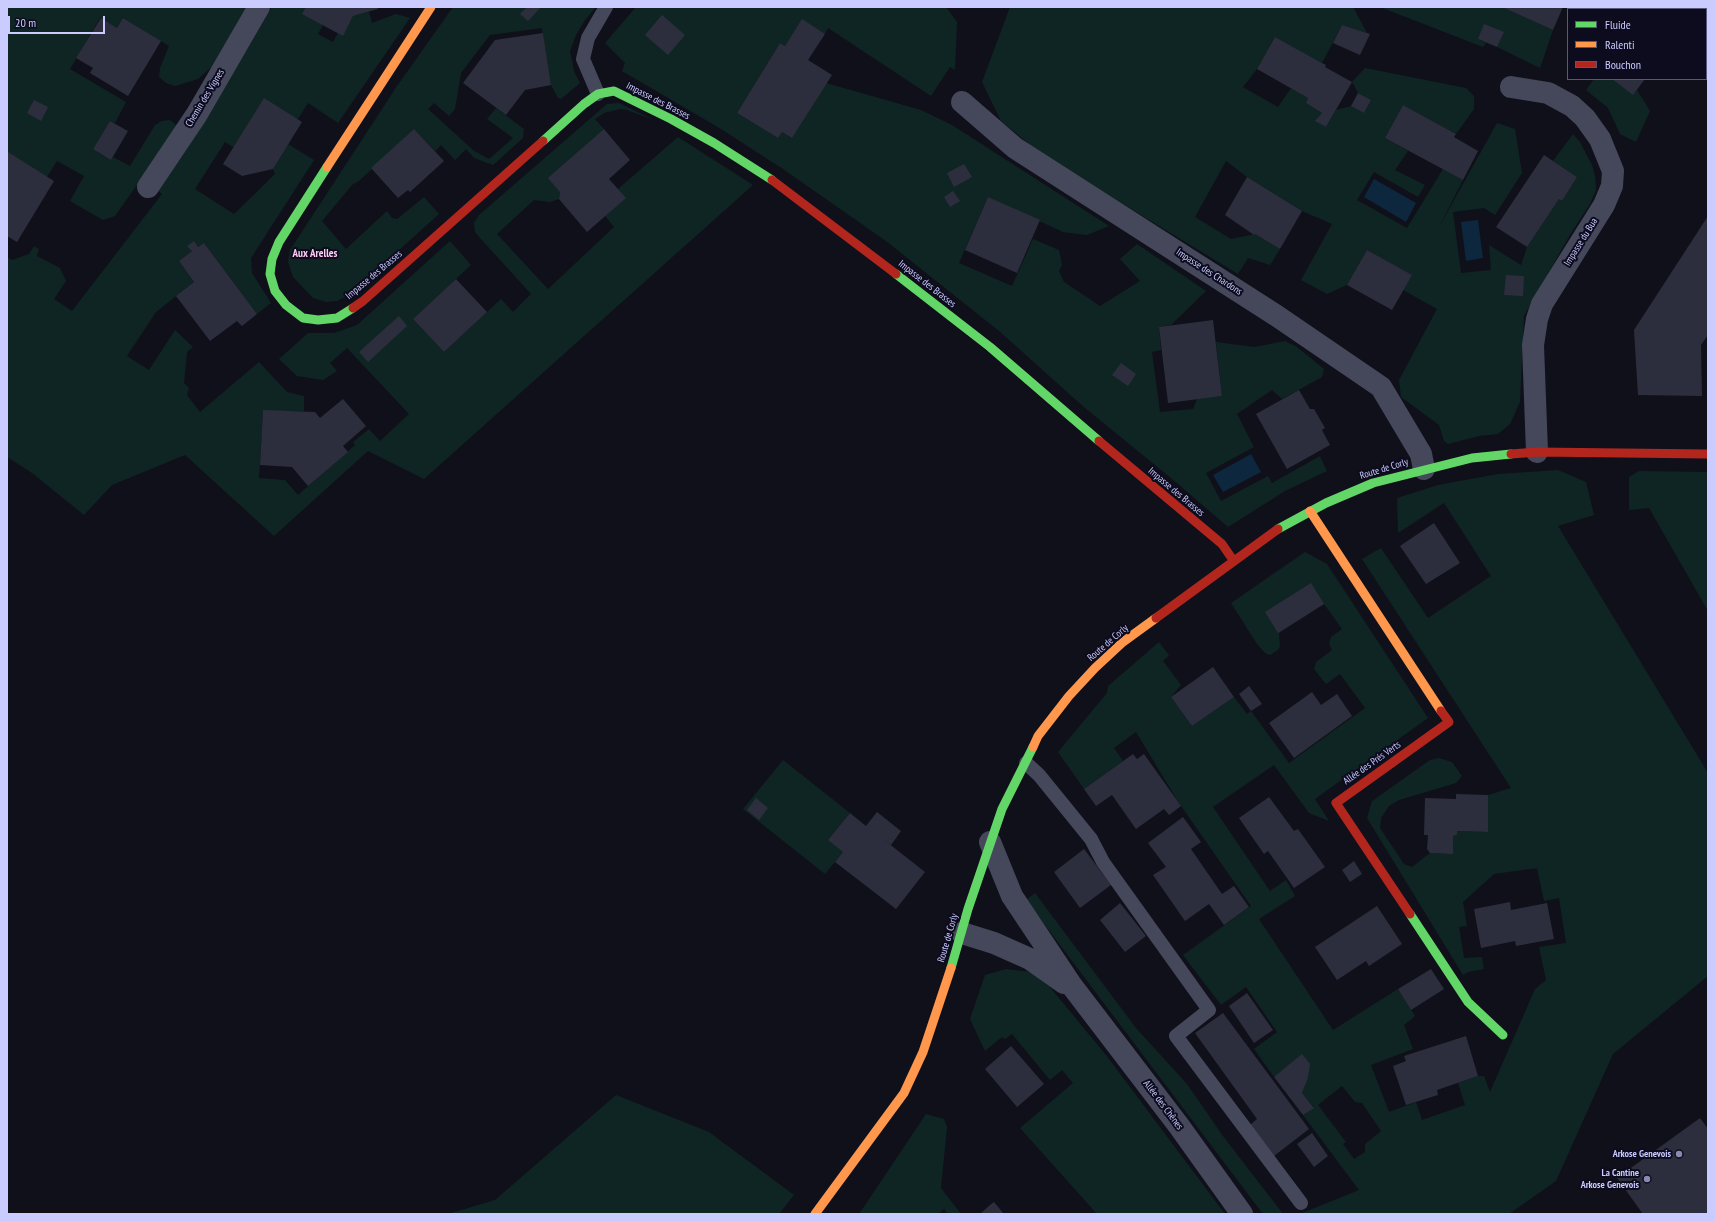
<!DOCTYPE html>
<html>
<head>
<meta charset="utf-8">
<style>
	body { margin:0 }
	#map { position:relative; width:1715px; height:1221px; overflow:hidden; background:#10101a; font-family:"PT Sans Narrow",sans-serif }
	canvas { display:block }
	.frame { position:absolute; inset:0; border:8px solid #cacbff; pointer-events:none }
	.legend { position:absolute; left:1567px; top:8px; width:140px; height:72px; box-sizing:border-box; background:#0d0c1e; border:1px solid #595878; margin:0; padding:5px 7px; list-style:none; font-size:12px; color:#cacbff }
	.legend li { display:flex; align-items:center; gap:8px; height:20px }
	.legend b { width:20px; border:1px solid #595878 }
	.scale { position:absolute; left:8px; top:16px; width:97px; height:18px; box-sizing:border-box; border:2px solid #cacbff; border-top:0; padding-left:5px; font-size:12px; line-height:14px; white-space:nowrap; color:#cacbff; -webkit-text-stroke:3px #0d0c1e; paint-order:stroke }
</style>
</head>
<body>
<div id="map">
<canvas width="1715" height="1221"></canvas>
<div class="frame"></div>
<ul class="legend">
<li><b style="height:5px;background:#63d668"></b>Fluide</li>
<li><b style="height:5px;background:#ff974d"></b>Ralenti</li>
<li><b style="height:5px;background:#b3261e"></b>Bouchon</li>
</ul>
<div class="scale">20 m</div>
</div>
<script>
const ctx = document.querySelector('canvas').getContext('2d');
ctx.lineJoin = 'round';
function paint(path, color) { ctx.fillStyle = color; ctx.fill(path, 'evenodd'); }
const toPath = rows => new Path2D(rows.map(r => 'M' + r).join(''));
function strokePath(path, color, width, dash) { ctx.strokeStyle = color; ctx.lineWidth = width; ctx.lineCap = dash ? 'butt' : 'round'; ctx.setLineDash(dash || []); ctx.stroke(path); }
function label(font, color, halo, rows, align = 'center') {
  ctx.font = font + ' "PT Sans Narrow",sans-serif'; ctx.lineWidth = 4; ctx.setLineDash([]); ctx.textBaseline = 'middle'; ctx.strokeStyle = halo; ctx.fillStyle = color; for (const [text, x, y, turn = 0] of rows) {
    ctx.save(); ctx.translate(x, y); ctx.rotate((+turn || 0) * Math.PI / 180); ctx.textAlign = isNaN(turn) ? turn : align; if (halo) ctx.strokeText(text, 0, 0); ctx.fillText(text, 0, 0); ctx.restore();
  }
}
paint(toPath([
	[7,7,250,7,224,56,198,79,175,86,166,83,159,77,160,68,169,46,123,18,117,28,100,18,70,69,126,102,115,123,110,121,93,149,111,160,113,157,130,166,155,125,162,121,170,120,175,124,178,131,143,182,137,185,115,216,103,220,70,201,84,176,57,161,47,177,8,153,7,154],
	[272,7,306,7,323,25,318,34,333,42,338,33,343,35,353,16,369,12,372,23,396,14,410,18,338,123,308,103,298,119,233,147,225,142,195,189,234,214,275,174,273,169,288,144,314,160,251,258,252,273,271,303,257,314,204,243,198,247,194,241,188,246,192,251,179,261,194,282,156,312,127,356,149,370,175,330,193,347,187,352,184,383,189,388,187,395,200,412,259,362,287,392,304,396,304,411,263,411,259,478,285,480,298,495,355,445,353,442,369,429,380,441,409,414,347,348,330,363,337,371,323,380,297,376,279,359,308,333,334,333,357,325,450,241,471,265,413,319,444,352,501,299,513,312,531,294,480,238,475,232,474,223,479,215,607,104,619,103,654,120,627,110,620,109,604,113,595,119,604,129,560,192,559,199,550,202,534,200,497,234,548,289,614,227,605,216,625,198,618,189,678,137,753,185,424,479,368,451,274,536,185,455,112,485,84,515,32,473,7,457,7,257,12,260,29,254,34,246,39,249,37,256,60,268,66,281,54,299,72,311,162,194,158,191,247,50],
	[453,7,596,7,585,20,576,35,570,51,574,71,580,83,561,99,558,98,551,85,542,28,490,35,461,73,455,109,449,116,434,103,428,109,473,150,489,159,513,138,487,119,496,108,524,129,523,138,493,165,474,158,466,149,455,160,441,145,435,151,414,129,359,181,352,185,322,221,346,249,387,211,392,218,397,219,424,197,439,214,349,295,337,301,326,302,313,298,293,277,288,262,290,250,397,86],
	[636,7,946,7,957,22,955,70,950,67,931,96,828,28,825,34,802,20,785,46,780,43,737,113,778,138,782,132,792,138,826,83,921,110,952,125,1109,226,1087,235,1063,232,988,197,959,263,1012,286,1033,239,1059,250,1062,265,1059,271,1064,282,1100,306,1140,281,1120,259,1137,244,1206,291,1171,325,1159,327,1161,350,1152,352,1160,412,1193,409,1197,399,1222,396,1216,342,1254,347,1285,341,1297,347,1324,369,1322,377,1282,399,1272,390,1237,414,1254,447,1206,473,1221,501,1268,476,1272,483,1320,456,1327,471,1285,491,1228,527,1171,478,1085,408,999,331,886,241,783,169,721,129,622,71,625,63,605,43],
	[1010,7,1353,7,1367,33,1342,25,1322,63,1275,37,1257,69,1243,87,1278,107,1291,88,1308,98,1306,103,1322,113,1316,121,1326,127,1336,110,1351,106,1364,113,1371,100,1358,93,1352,82,1365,68,1466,88,1474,96,1474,109,1456,134,1403,105,1385,138,1408,151,1395,170,1425,185,1418,197,1374,172,1357,200,1407,228,1443,169,1463,180,1439,227,1497,123,1515,129,1522,173,1495,215,1484,208,1453,212,1461,273,1491,270,1489,245,1521,265,1527,247,1559,199,1562,201,1577,177,1553,161,1573,134,1580,142,1592,165,1595,176,1596,190,1590,204,1571,233,1524,316,1520,402,1510,424,1498,434,1479,436,1448,444,1444,441,1439,425,1401,397,1399,380,1437,309,1403,290,1411,275,1367,250,1347,285,1327,294,1301,280,1332,224,1302,211,1247,177,1226,161,1195,217,1231,239,1255,234,1280,249,1270,265,1248,258,1238,274,1044,156,1001,121,982,82],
	[1380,7,1502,7,1553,30,1540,68,1497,47,1503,32,1478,39,1486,43,1483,47],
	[1618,7,1708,7,1708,54,1706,53,1706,9,1620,9],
	[1594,79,1612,79,1633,94,1637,90,1650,111,1636,142,1620,134,1608,108,1586,90],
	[1558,470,1586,482,1594,515,1558,526,1708,773,1708,976,1613,1054,1556,1181,1509,1214,1300,1214,1359,1190,1303,1115,1314,1107,1302,1093,1308,1078,1309,1064,1302,1055,1274,1077,1254,1049,1277,1032,1246,987,1221,1005,1183,955,1251,906,1179,803,1136,732,1114,748,1123,761,1084,789,1058,752,1107,693,1108,686,1159,642,1169,655,1163,661,1181,685,1171,697,1192,726,1234,697,1247,714,1251,711,1289,763,1365,708,1340,674,1326,684,1314,669,1316,662,1332,650,1329,644,1331,637,1342,629,1324,604,1279,633,1280,646,1278,650,1270,655,1265,653,1257,644,1231,603,1305,552,1327,564,1428,718,1315,799,1329,821,1309,813,1274,765,1213,807,1270,891,1286,880,1295,896,1259,919,1333,1030,1398,989,1415,1016,1404,1025,1413,1049,1371,1065,1389,1112,1416,1102,1422,1120,1465,1105,1458,1083,1478,1076,1484,1076,1490,1092,1535,989,1546,980,1539,947,1566,943,1559,898,1544,901,1537,868,1494,874,1463,902,1467,926,1459,927,1464,958,1482,957,1484,969,1468,972,1463,975,1367,818,1372,801,1430,760,1439,758,1452,762,1462,776,1456,783,1399,800,1389,806,1381,818,1380,828,1404,864,1412,867,1430,853,1453,854,1453,836,1457,835,1457,831,1487,832,1488,795,1511,788,1362,559,1381,548,1428,618,1491,576,1444,503,1398,533,1397,498,1438,485,1498,474],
	[1342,1086,1355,1102,1362,1103,1381,1131,1365,1144,1365,1152,1354,1159,1343,1144,1346,1142,1318,1105],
	[1639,471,1708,472,1708,611,1649,508,1629,510,1629,477],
	[783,760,850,813,828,840,843,852,825,874,743,809],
	[1035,893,1136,1028,1187,1084,1223,1136,1283,1214,1263,1214,1026,900],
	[1006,969,1031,972,1049,986,1106,1055,1225,1214,1097,1214,1020,1128,1073,1083,1062,1070,1050,1080,1012,1034,1005,1039,1002,1037,985,1051,970,1019,985,975],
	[616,1095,709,1132,794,1195,779,1214,448,1214,495,1200],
	[926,1114,944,1119,947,1127,941,1188,961,1214,948,1214,944,1209,938,1214,859,1214]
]), '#0f2523');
paint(toPath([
	[1374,179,1416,203,1406,222,1364,197],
	[1478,220,1483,258,1466,261,1461,222],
	[1251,454,1261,472,1223,492,1213,475]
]), '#0c273e');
paint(toPath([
	[306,7,377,7,378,9,353,16,343,36,302,14],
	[527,7,540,8,528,21,520,14],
	[1502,7,1563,7,1553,30],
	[662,15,685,35,668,55,645,35],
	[101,18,117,28,123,18,161,41,128,96,90,73,93,68,76,58],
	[802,19,825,34,808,60,832,75,792,138,782,132,778,138,737,113,780,43,785,46],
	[1484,24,1504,32,1497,47,1478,39],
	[1342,25,1370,34,1360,55,1333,43],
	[543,33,551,85,525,90,506,115,463,83,495,40],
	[1275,37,1322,63,1326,65,1325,67,1352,82,1326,127,1315,121,1322,113,1306,103,1308,98,1257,69],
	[1612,79,1645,79,1633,95],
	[1358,93,1371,100,1364,113,1351,106],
	[264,98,302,122,273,169,242,176,223,164],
	[34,100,48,107,41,121,27,113],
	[1403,105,1456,134,1454,137,1478,151,1463,180,1385,138],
	[110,121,128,131,111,160,93,149],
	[414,129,444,161,410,192,408,190,398,198,371,168],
	[604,129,630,160,609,179,626,198,587,232,559,199,560,192,548,178],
	[8,152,54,181,17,242,7,236],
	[1544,155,1577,177,1562,201,1559,199,1527,247,1496,227],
	[964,164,972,177,954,187,947,173],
	[1247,177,1302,211,1280,249,1255,234,1254,235,1225,215],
	[953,191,960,201,950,207,944,197],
	[988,197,1040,220,1017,273,965,250],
	[1708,216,1708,335,1701,345,1702,396,1638,395,1634,330],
	[194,241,198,247,204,243,257,314,242,326,237,321,210,341,176,296,194,282,179,261,192,251,187,246],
	[1367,250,1412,275,1392,310,1347,285],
	[1506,275,1524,276,1523,296,1504,295],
	[456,279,487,312,444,352,413,319],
	[399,316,407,326,368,362,359,352],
	[1213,320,1222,396,1168,403,1159,327],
	[1121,363,1136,374,1128,386,1112,375],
	[1299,390,1310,409,1314,409,1325,428,1322,430,1330,445,1287,469,1256,414],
	[343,399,366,426,343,446,348,452,308,486,292,467,260,465,263,410,315,412,320,418],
	[1434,523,1460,563,1426,584,1400,546],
	[1311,583,1324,604,1278,633,1265,612],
	[1213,667,1234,697,1192,726,1171,697],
	[1249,686,1262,704,1251,711,1239,694],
	[1312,692,1321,705,1337,694,1352,716,1294,758,1269,723],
	[1133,754,1137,759,1144,754,1181,806,1169,815,1164,809,1136,829,1112,795,1096,806,1084,789],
	[1456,794,1488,795,1488,832,1457,831,1457,835,1453,836,1453,854,1430,853,1427,849,1428,835,1424,835,1425,798,1456,799],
	[1269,797,1294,831,1298,829,1325,867,1294,888,1268,851,1264,854,1239,818],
	[756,798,768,808,759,820,747,810],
	[877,812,901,831,891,845,883,839,925,872,896,909,835,862,843,852,828,840,850,813,866,826],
	[1183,817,1201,842,1191,849,1222,894,1234,886,1249,907,1224,925,1209,904,1185,921,1153,875,1166,867,1148,843],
	[1084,849,1111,885,1080,908,1054,872],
	[1354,861,1362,874,1350,882,1342,870],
	[1510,902,1511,910,1547,903,1554,939,1516,946,1515,941,1481,948,1474,909],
	[1120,903,1146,936,1125,952,1100,920],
	[1377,906,1402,944,1369,966,1366,961,1337,980,1315,947],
	[1431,969,1444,989,1411,1010,1398,989],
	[1247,993,1273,1030,1254,1043,1229,1006],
	[1223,1013,1309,1129,1274,1156,1250,1125,1257,1119,1195,1033],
	[1466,1036,1478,1076,1437,1090,1438,1095,1406,1105,1393,1066,1406,1061,1404,1056],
	[1011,1046,1044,1084,1017,1107,985,1069],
	[1302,1054,1310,1064,1308,1078,1302,1093,1314,1108,1303,1115,1274,1077],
	[1700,1118,1708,1129,1708,1214,1643,1214,1617,1178],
	[1312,1133,1328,1156,1314,1167,1297,1144],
	[994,1202,1004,1214,980,1214,990,1205]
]), '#2d2e3d');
strokePath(toPath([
	[598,94,583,59,588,38,606,7],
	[1026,763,1039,775,1091,839,1103,862,1209,1010,1176,1036,1301,1203]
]), '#45475b', 14);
strokePath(toPath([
	[1511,87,1548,93,1572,106,1585,118,1600,139,1613,171,1612,186,1604,205,1542,304,1537,319,1533,345,1537,452],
	[962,102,1015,148,1277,316,1381,387,1421,454,1424,469],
	[148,187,197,114,259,7],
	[990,842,1012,896,1072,986,1179,1126,1242,1214],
	[962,933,994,943,1030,959,1064,983]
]), '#45475b', 22);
strokePath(toPath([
	[543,141,584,104,598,94,614,91,671,119,714,143,772,180],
	[327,167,279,242,272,259,270,274,275,291,286,305,303,318,318,320,337,318,353,308],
	[896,274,990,347,1099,441],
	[1278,529,1326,503,1373,483,1472,458,1511,454],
	[1410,914,1468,1002,1503,1035],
	[951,968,968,909,1002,809,1033,747]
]), '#63d668', 9);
strokePath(toPath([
	[327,167,431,7],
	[1310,511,1441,711],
	[1033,747,1038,736,1069,696,1095,668,1123,642,1156,618],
	[815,1214,904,1093,923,1052,951,968]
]), '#ff974d', 9);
strokePath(toPath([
	[772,180,896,274],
	[353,308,363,301,543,141],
	[1099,441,1222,544,1233,560],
	[1511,454,1537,452,1708,454],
	[1156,618,1278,529],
	[1410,914,1336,803,1449,722,1441,711]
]), '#b3261e', 9);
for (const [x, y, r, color] of [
	[1679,1154,4,"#898aaf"],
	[1647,1179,4,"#898aaf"]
]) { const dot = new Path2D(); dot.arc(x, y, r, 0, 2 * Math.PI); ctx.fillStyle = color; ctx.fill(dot); strokePath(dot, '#0d0c1e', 1.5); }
label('10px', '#cacbff', '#0d0c1e', [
	["Chemin des Vignes",205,98,-59],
	["Impasse des Brasses",658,101,27],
	["Impasse du Bua",1581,242,-58],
	["Impasse des Chardons",1209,272,33],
	["Impasse des Brasses",374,275,-40],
	["Impasse des Brasses",927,284,38],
	["Route de Corly",1384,469,-17],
	["Impasse des Brasses",1176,492,40],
	["Route de Corly",1108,643,-41],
	["Allée des Prés Verts",1372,763,-35],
	["Route de Corly",948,938,-74],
	["Allée des Chênes",1163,1105,53]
]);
label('bold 10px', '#cacbff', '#0d0c1e', [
	["Arkose Genevois",1671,1154],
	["La Cantine",1639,1173],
	["Arkose Genevois",1639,1185]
], 'right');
label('bold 11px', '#ffccf3', '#0d0c1e', [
	["Aux Arelles",315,254]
]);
</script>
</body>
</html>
